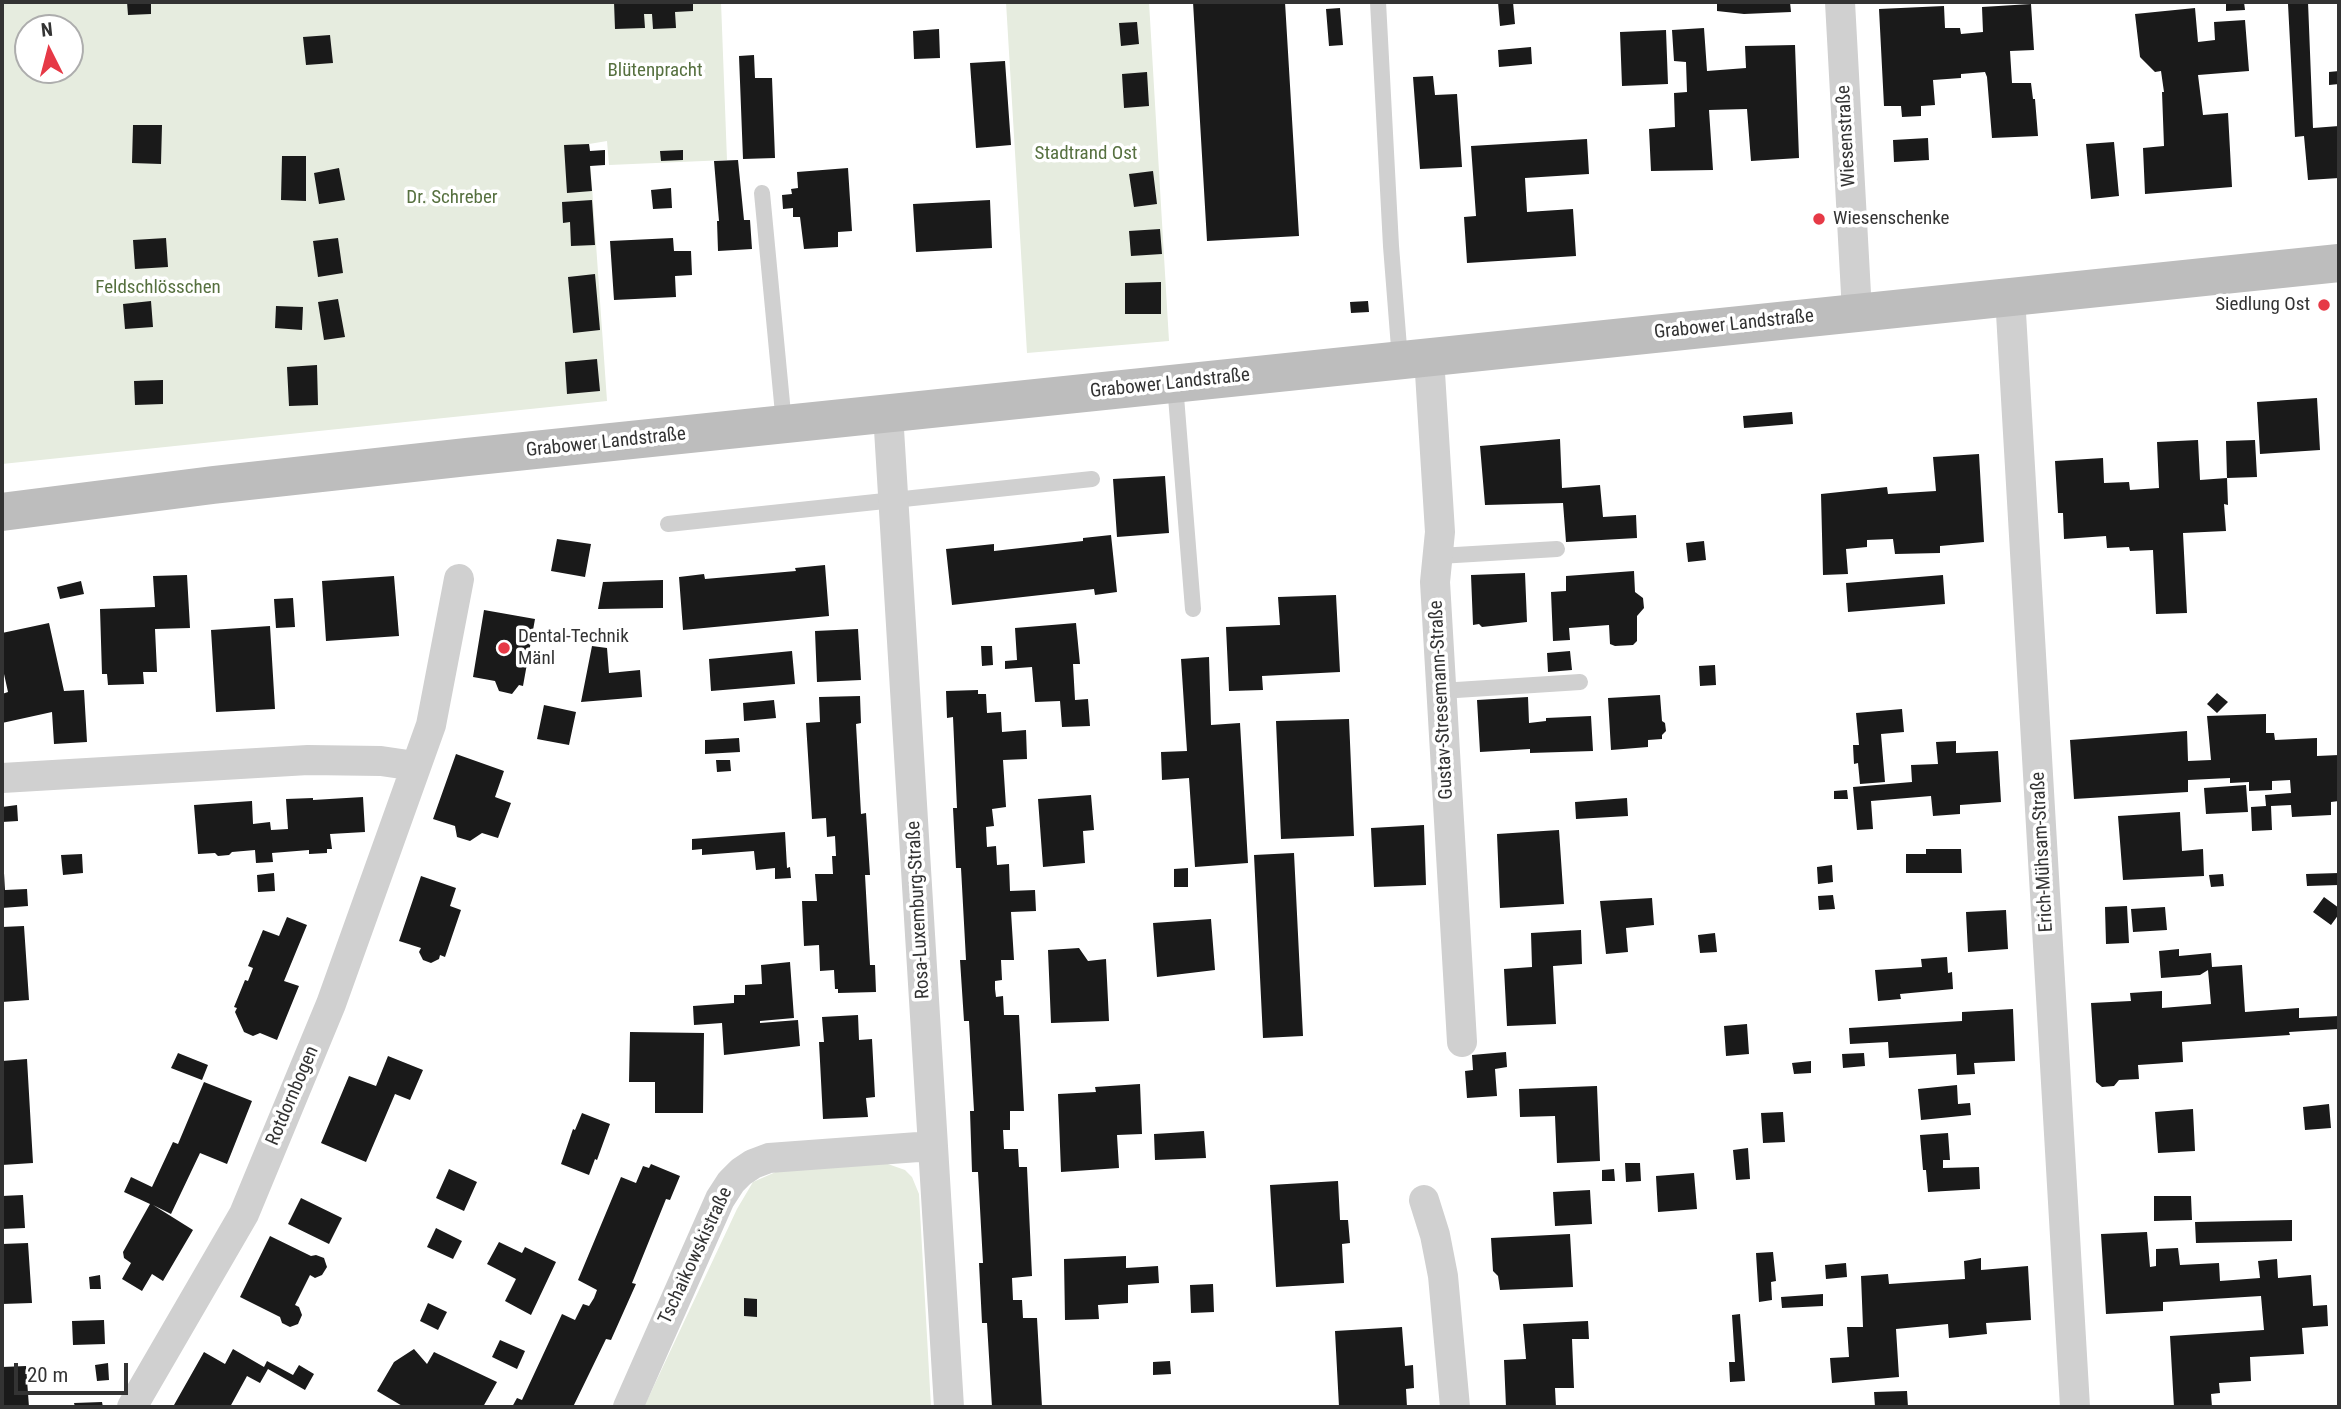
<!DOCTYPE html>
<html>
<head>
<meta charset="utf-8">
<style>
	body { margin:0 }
	#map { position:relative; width:2341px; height:1409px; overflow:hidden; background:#fff; font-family:"Roboto Condensed",sans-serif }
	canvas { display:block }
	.frame { position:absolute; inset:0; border:4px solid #333; pointer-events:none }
	.north { position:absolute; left:14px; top:14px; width:70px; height:70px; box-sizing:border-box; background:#fff; border:2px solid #adadad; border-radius:50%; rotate:354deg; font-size:19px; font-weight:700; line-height:28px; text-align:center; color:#333 }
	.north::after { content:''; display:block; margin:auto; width:24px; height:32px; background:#e63946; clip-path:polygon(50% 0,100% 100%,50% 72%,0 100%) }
	.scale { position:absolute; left:14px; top:1363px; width:114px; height:32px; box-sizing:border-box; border:4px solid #333; border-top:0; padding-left:9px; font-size:21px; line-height:24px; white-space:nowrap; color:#333; -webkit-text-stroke:5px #fff; paint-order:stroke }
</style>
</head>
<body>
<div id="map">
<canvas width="2341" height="1409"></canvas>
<div class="frame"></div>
<div class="north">N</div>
<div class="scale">20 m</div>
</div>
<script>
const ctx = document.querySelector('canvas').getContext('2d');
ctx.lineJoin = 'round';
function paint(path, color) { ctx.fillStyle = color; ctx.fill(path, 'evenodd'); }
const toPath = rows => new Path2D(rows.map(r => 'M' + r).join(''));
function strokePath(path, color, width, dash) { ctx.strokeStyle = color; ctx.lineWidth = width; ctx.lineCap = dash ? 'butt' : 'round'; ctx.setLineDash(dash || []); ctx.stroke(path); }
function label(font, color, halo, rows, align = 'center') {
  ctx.font = font + ' "Roboto Condensed",sans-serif'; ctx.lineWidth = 7; ctx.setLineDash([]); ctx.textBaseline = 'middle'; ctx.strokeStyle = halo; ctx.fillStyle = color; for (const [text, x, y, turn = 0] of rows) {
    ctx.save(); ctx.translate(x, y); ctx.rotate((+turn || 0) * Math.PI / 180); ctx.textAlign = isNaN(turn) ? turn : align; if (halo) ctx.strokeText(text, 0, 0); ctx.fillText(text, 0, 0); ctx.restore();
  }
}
paint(toPath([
	[2,2,721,2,727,160,609,165,607,141,589,144,607,401,2,464],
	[28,28,70,28,70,70,28,70],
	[1006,2,1149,2,1169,341,1027,353],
	[885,1163,905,1170,912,1177,919,1194,931,1407,644,1407,737,1209,753,1182,778,1171]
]), '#e6ecdf');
paint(toPath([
	[127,2,151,2,151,14,128,15],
	[614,2,693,2,693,11,675,12,676,28,653,29,652,14,644,14,645,28,615,29],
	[1193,2,1285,2,1299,236,1207,241],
	[1498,2,1513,2,1515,24,1500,26],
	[1717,2,1790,2,1791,12,1744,14,1717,11],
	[2226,2,2244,2,2245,10,2226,11],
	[2308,2,2313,128,2339,126,2339,178,2308,180,2304,136,2295,137,2288,4],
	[2031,4,2034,50,2010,51,2012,83,2031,83,2033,99,2035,99,2038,136,1992,138,1987,77,1985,72,1961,74,1961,78,1933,80,1935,105,1921,106,1921,116,1902,117,1901,106,1884,106,1879,9,1944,6,1945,28,1960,28,1961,34,1983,32,1982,7],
	[1340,8,1343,45,1329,46,1326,9],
	[2195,8,2198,42,2215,40,2214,22,2245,20,2249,71,2198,75,2203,115,2228,113,2232,187,2145,194,2143,148,2164,146,2162,92,2164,92,2161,71,2155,72,2140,57,2135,14],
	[1137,22,1139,44,1121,46,1119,23],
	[1704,28,1707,71,1746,68,1745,46,1795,45,1799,158,1751,161,1747,109,1709,110,1713,170,1651,171,1649,129,1675,127,1674,93,1687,92,1686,62,1674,61,1672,30],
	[939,29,940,58,914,59,913,31],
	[1666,30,1668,84,1622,86,1620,32],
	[330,35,333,63,306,65,303,37],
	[1531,47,1532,64,1499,67,1498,50],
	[754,55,755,78,772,78,775,158,743,159,739,56],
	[1005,61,1011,145,976,148,970,63],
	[2339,71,2339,84,2329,85,2329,72],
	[1147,72,1149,106,1124,108,1122,74],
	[1433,76,1435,95,1457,94,1462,167,1420,169,1413,77],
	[133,125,162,125,161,164,132,163],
	[1928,138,1929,160,1894,162,1893,140],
	[1587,139,1589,174,1525,178,1527,212,1573,209,1576,256,1467,263,1464,217,1476,216,1471,146],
	[2114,142,2119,196,2091,199,2086,144],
	[589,144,590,151,605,150,605,165,590,166,592,191,567,193,564,145],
	[683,150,683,160,661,161,660,151],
	[282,156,306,156,306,201,281,200],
	[738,160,744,220,750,220,752,249,718,251,717,221,719,221,714,161],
	[339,168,345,200,319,204,314,173],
	[848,168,852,231,838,232,838,247,804,249,800,217,793,217,793,208,783,209,782,195,792,194,791,189,798,188,797,172],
	[1153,171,1157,204,1134,207,1129,174],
	[671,188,672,208,653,209,651,190],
	[592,200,595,245,571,246,570,222,563,223,562,202],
	[990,200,992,248,916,252,913,204],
	[1160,229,1162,254,1131,256,1129,231],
	[166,238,168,267,135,269,133,240],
	[338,238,343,273,318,277,313,241],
	[673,238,674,251,691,251,692,275,675,276,676,297,614,300,610,241],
	[595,274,600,330,573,333,568,277],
	[1161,282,1161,314,1125,314,1125,283],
	[338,299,345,337,324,340,318,302],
	[151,301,153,327,125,329,123,304],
	[1368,301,1369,312,1351,313,1350,302],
	[276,306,303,307,302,330,275,328],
	[597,359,600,391,567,394,565,362],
	[317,365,318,405,289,406,287,367],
	[163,380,163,404,135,405,134,381],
	[2317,398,2320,450,2260,454,2257,402],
	[1792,412,1793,424,1744,428,1743,416],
	[1560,439,1562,488,1600,485,1603,517,1636,515,1637,538,1566,542,1563,503,1485,505,1480,446],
	[2198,440,2200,480,2227,478,2228,505,2224,504,2226,531,2183,533,2187,613,2156,614,2153,550,2130,551,2129,547,2107,548,2106,536,2064,539,2063,513,2058,513,2055,461,2103,458,2104,483,2129,482,2130,490,2159,488,2157,442],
	[2255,440,2257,477,2227,478,2226,441],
	[1979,454,1984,542,1940,546,1940,553,1895,554,1893,539,1867,540,1867,547,1846,549,1848,574,1823,575,1821,494,1887,487,1888,494,1936,491,1933,457],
	[1165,476,1169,533,1117,537,1113,479],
	[1111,535,1117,592,1095,595,1094,589,952,605,946,549,994,544,994,551,1083,541,1083,538],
	[557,539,591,544,585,577,551,571],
	[1704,541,1706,560,1688,562,1686,543],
	[825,565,829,616,683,630,679,577,704,574,705,579,796,571,795,568],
	[1634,571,1635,592,1643,598,1644,608,1637,616,1637,641,1633,645,1615,646,1610,644,1609,625,1569,628,1570,640,1553,641,1551,592,1566,591,1566,576],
	[1525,573,1527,622,1482,627,1479,624,1473,625,1471,575],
	[187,575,190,628,155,629,157,672,143,672,144,684,108,685,107,674,102,674,100,609,155,607,153,576],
	[1943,575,1945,604,1848,612,1846,583],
	[394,576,399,636,326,641,322,581],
	[663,580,663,608,598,609,603,582],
	[81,581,84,594,60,599,57,587],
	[1336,595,1340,672,1262,676,1263,690,1229,691,1226,627,1280,625,1278,597],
	[293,598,295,627,276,628,274,599],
	[484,610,535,619,523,686,519,685,512,694,499,691,495,681,473,677],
	[49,623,64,691,84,690,87,742,54,744,52,712,2,723,2,694,8,692,2,665,2,633],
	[1076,623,1080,664,1073,664,1075,700,1088,699,1090,726,1062,727,1060,701,1035,702,1032,667,1005,669,1005,661,1017,660,1015,628],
	[270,626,275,709,216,712,211,630],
	[858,629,861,680,817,682,815,631],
	[592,646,607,648,609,673,640,670,642,697,581,702],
	[981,646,992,646,993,665,982,666],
	[792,651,795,684,711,691,709,659],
	[1570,651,1572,670,1548,672,1547,653],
	[1209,657,1211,725,1240,723,1248,863,1195,867,1189,778,1162,780,1161,752,1187,751,1181,659],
	[1715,665,1716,685,1700,686,1699,666],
	[978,690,978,694,986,694,987,713,1001,712,1002,732,1026,730,1027,759,1003,760,1006,807,992,809,994,826,986,827,987,847,996,846,997,865,1009,864,1010,891,1035,890,1036,911,1011,912,1014,960,1001,960,1002,980,995,981,995,989,996,997,1003,996,1004,1015,1019,1015,1024,1111,1010,1111,1010,1130,1003,1130,1004,1149,1018,1149,1019,1167,1027,1167,1032,1276,1012,1278,1013,1300,1022,1300,1023,1318,1037,1318,1042,1407,992,1407,987,1323,982,1323,979,1263,983,1263,978,1172,972,1172,970,1111,974,1111,969,1021,964,1021,960,960,966,960,961,868,956,868,953,808,957,808,953,717,947,718,946,691],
	[2217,693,2228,702,2217,713,2207,704],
	[1660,695,1662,721,1665,723,1666,731,1662,735,1662,739,1648,740,1648,747,1611,750,1608,698],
	[860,696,861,723,856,724,861,814,866,813,870,875,865,875,870,965,875,965,876,992,838,993,838,989,835,989,834,970,820,971,819,945,804,946,802,901,817,901,815,874,833,874,832,856,836,856,835,836,827,837,826,818,812,819,806,723,820,722,819,697],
	[1528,697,1529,723,1546,721,1546,718,1591,716,1593,751,1530,753,1530,749,1480,752,1477,700],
	[774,700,776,718,744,721,743,703],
	[544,705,576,712,569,745,537,739],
	[1902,709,1904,732,1881,734,1885,782,1860,784,1858,763,1854,764,1853,745,1859,745,1856,713],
	[2266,714,2266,733,2274,733,2275,740,2317,738,2317,756,2339,755,2339,801,2331,802,2331,815,2292,817,2291,805,2271,806,2272,830,2252,831,2251,807,2266,806,2265,795,2291,793,2290,780,2272,781,2272,790,2249,791,2249,782,2230,783,2230,778,2188,780,2188,792,2074,799,2070,740,2187,731,2188,761,2211,760,2207,716],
	[1349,719,1354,836,1281,839,1276,721],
	[739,738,740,752,705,754,705,740],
	[1956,741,1956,753,1998,751,2001,802,1960,805,1960,814,1933,816,1931,796,1871,801,1873,829,1857,830,1853,787,1912,782,1911,765,1938,764,1936,742],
	[456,754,504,771,495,797,511,803,498,838,482,833,470,841,457,837,455,826,433,819],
	[716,760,730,760,731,771,717,772],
	[2246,785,2248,812,2206,814,2204,788],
	[1847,790,1848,799,1834,799,1834,791],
	[1091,795,1094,830,1083,831,1085,863,1043,867,1038,799],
	[363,797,365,832,330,834,332,849,327,849,327,853,309,854,309,850,272,853,273,862,256,863,255,850,232,852,229,855,218,856,215,853,198,854,194,805,252,801,253,824,270,822,271,830,288,829,286,799,313,798,313,800],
	[1627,798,1628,816,1576,819,1575,802],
	[17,805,18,821,2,822,2,807],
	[2180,812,2182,851,2203,849,2204,876,2123,880,2118,816],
	[1424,825,1426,885,1374,887,1371,828],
	[1559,830,1564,904,1500,908,1497,834],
	[785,832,787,868,790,867,791,878,775,879,775,868,756,870,754,851,702,855,702,849,692,850,692,839],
	[1926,849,1961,849,1962,873,1906,873,1906,854,1926,854],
	[1294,853,1303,1036,1263,1038,1254,855],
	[82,854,83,873,63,875,61,855],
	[1832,865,1833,882,1818,884,1817,867],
	[1188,868,1188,887,1174,887,1174,869],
	[2,873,4,873,5,890,27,889,28,906,2,908],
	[274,873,275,891,258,892,257,875],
	[2339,873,2339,885,2307,886,2306,874],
	[2223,874,2224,886,2211,887,2209,875],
	[421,876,456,888,450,906,461,910,445,957,440,955,439,959,431,963,423,960,419,952,421,948,399,941],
	[1833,895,1835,909,1819,910,1818,896],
	[2324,897,2339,908,2339,914,2331,925,2313,912],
	[1652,898,1654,925,1626,928,1628,952,1606,954,1600,901],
	[2127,906,2129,943,2106,944,2105,907],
	[2165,907,2167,930,2133,932,2131,909],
	[2006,910,2008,949,1968,952,1966,912],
	[287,917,307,925,284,981,299,986,277,1040,260,1033,253,1036,244,1032,235,1012,237,1008,234,1007,245,980,248,981,253,968,248,966,263,930,279,936],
	[1211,919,1215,970,1157,977,1153,923],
	[24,926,29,1000,2,1002,2,927],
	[1581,930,1582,964,1553,966,1556,1024,1507,1026,1504,969,1532,967,1531,933],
	[1715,933,1717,952,1700,953,1698,935],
	[1079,948,1088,961,1106,959,1109,1021,1051,1023,1048,950],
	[2179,949,2179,956,2211,953,2212,967,2242,965,2245,1012,2299,1008,2299,1018,2339,1016,2339,1029,2289,1032,2290,1035,2182,1042,2183,1062,2138,1065,2139,1079,2119,1080,2114,1086,2102,1087,2096,1082,2091,1003,2131,1001,2130,993,2162,991,2162,1008,2211,1004,2208,970,2200,975,2161,978,2159,951],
	[1947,957,1948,973,1952,972,1953,989,1900,994,1901,999,1878,1001,1875,970,1922,967,1921,959],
	[790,962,794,1018,760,1021,760,1023,798,1020,800,1046,724,1055,722,1023,694,1025,693,1006,734,1003,734,995,745,995,745,985,762,984,761,965],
	[2013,1009,2015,1061,1974,1063,1975,1074,1957,1075,1956,1054,1889,1058,1888,1042,1850,1044,1849,1028,1962,1021,1962,1012],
	[858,1015,859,1040,872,1039,875,1097,866,1098,868,1117,823,1119,819,1042,824,1042,822,1017],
	[1747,1024,1749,1054,1726,1056,1724,1026],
	[630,1032,704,1033,703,1113,655,1113,655,1082,629,1082],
	[1506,1052,1507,1067,1495,1069,1497,1096,1467,1098,1465,1071,1473,1070,1472,1055],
	[178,1053,208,1065,202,1080,171,1068],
	[1864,1053,1865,1066,1843,1068,1842,1054],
	[388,1056,423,1070,410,1100,395,1094,366,1162,321,1143,349,1076,376,1086],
	[27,1059,33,1163,2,1165,2,1061],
	[1811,1061,1811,1073,1794,1074,1792,1063],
	[204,1082,252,1101,227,1164,200,1153,171,1214,153,1205,193,1230,163,1281,152,1274,142,1291,122,1279,131,1263,124,1258,123,1252,150,1204,124,1192,131,1177,152,1187,173,1142,178,1144],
	[1140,1084,1142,1134,1117,1135,1119,1168,1061,1172,1058,1094,1096,1092,1095,1087],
	[1957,1085,1958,1104,1970,1103,1971,1115,1921,1120,1918,1089],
	[1597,1086,1600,1161,1557,1163,1555,1116,1520,1117,1519,1089],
	[2329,1104,2331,1128,2305,1130,2303,1107],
	[2193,1109,2195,1151,2158,1153,2155,1112],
	[1783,1112,1785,1142,1763,1143,1761,1113],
	[582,1113,610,1124,597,1160,595,1159,589,1175,561,1164,573,1129,575,1130],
	[1204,1131,1206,1158,1155,1160,1154,1134],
	[1948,1133,1950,1160,1943,1160,1943,1168,1979,1167,1980,1189,1928,1192,1926,1170,1923,1170,1920,1135],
	[1748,1148,1750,1179,1736,1180,1733,1150],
	[1625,1163,1640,1163,1641,1181,1626,1182],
	[651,1164,680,1176,670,1200,666,1199,632,1283,636,1284,611,1340,606,1339,573,1407,512,1407,517,1398,522,1400,562,1314,575,1320,583,1304,589,1306,594,1298,597,1290,578,1280,621,1177,636,1183,643,1166,649,1168],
	[449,1169,477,1182,464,1211,436,1198],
	[1614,1169,1615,1181,1602,1181,1602,1170],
	[1694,1173,1697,1209,1658,1212,1656,1176],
	[1338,1181,1340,1220,1348,1220,1350,1243,1342,1244,1344,1283,1276,1287,1270,1185],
	[1590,1190,1592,1224,1555,1226,1553,1192],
	[23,1195,25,1228,2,1229,2,1196],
	[2154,1196,2191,1196,2192,1220,2154,1221],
	[301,1198,342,1218,329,1244,288,1224],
	[2292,1220,2292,1241,2196,1243,2195,1222],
	[436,1228,462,1241,453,1259,427,1247],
	[2147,1232,2150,1267,2156,1266,2156,1249,2178,1248,2180,1265,2219,1263,2220,1281,2260,1278,2258,1261,2277,1259,2278,1278,2311,1275,2313,1306,2327,1305,2328,1326,2302,1328,2304,1354,2250,1357,2251,1381,2219,1383,2220,1393,2211,1394,2212,1407,2174,1407,2170,1336,2264,1330,2261,1296,2163,1302,2163,1311,2106,1314,2101,1234],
	[1570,1234,1573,1287,1500,1290,1498,1276,1493,1271,1491,1238],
	[270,1236,311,1256,316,1255,324,1258,327,1267,322,1275,315,1278,310,1275,295,1305,299,1307,302,1315,298,1324,290,1327,282,1323,280,1317,240,1297],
	[499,1242,522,1253,525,1247,556,1262,531,1315,505,1301,516,1279,487,1264],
	[28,1243,32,1303,2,1304,2,1244],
	[1773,1252,1776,1281,1771,1282,1772,1300,1759,1302,1756,1253],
	[1126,1256,1126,1268,1158,1266,1159,1283,1128,1285,1128,1303,1098,1305,1099,1319,1065,1320,1064,1259],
	[1981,1258,1981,1270,2028,1266,2031,1320,1986,1323,1987,1334,1949,1338,1948,1324,1896,1329,1899,1377,1832,1383,1830,1358,1849,1357,1847,1327,1863,1327,1861,1276,1888,1274,1889,1284,1965,1279,1964,1261],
	[1846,1263,1847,1277,1826,1279,1825,1265],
	[100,1275,101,1289,90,1289,89,1277],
	[1213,1284,1214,1312,1191,1313,1190,1285],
	[1823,1294,1823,1306,1782,1308,1781,1297],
	[744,1298,757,1299,757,1317,744,1316],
	[428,1303,447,1312,438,1330,420,1321],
	[1740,1314,1745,1381,1730,1382,1729,1362,1735,1362,1732,1315],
	[104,1320,105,1344,73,1345,72,1321],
	[1588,1321,1589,1339,1572,1339,1574,1388,1555,1388,1556,1407,1506,1407,1504,1360,1526,1359,1523,1324],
	[1402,1327,1405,1366,1413,1365,1414,1388,1406,1389,1407,1407,1339,1407,1335,1331],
	[500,1340,525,1351,517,1369,492,1357],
	[233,1349,264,1367,267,1361,293,1375,299,1365,314,1374,305,1390,268,1369,260,1383,247,1376,230,1407,177,1407,174,1405,204,1352,225,1364],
	[414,1349,427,1364,434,1352,497,1382,483,1407,404,1407,377,1391,394,1362],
	[1170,1361,1171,1374,1153,1375,1153,1362],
	[108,1363,109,1380,97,1381,95,1365],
	[26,1366,29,1407,2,1407,2,1367],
	[1907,1391,1908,1407,1875,1407,1874,1392],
	[102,1402,103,1407,75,1407,74,1403]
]), '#1a1a1a');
strokePath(toPath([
	[1378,2,1391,246,1400,360],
	[762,193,784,424],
	[1175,384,1193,609],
	[668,524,1092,479],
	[1439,556,1557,549],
	[1441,691,1580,682]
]), '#d0d0d0', 16);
strokePath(toPath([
	[1840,2,1857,312],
	[2010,296,2075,1407],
	[1429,357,1440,532,1435,582,1462,1042],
	[888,413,949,1407],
	[2,778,308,760,381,761,415,766],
	[1424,1200,1435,1235,1443,1276,1455,1407],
	[132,1407,244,1214,331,1004,431,725,459,579],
	[628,1407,720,1199,731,1182,741,1172,753,1164,769,1158,932,1146]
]), '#d0d0d0', 30);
strokePath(toPath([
	[2,512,213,485,467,457,2339,263]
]), '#bdbdbd', 38);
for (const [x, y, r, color] of [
	[1819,219,7,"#e63946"],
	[2324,305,7,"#e63946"],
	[504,648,7,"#e63946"]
]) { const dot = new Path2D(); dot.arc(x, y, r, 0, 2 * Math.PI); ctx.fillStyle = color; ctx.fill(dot); strokePath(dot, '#fff', 2.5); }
label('19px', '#56703f', '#fff', [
	["Blütenpracht",655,71],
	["Stadtrand Ost",1086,154],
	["Dr. Schreber",452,198],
	["Feldschlösschen",158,288]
]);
label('19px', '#333', '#fff', [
	["Wiesenstraße",1847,136,-93],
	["Grabower Landstraße",1734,325,-6],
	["Grabower Landstraße",1170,384,-6],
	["Grabower Landstraße",606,443,-6],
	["Gustav-Stresemann-Straße",1442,700,-93],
	["Erich-Mühsam-Straße",2043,852,-93],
	["Rosa-Luxemburg-Straße",919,910,-93],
	["Rotdornbogen",293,1096,-67],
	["Tschaikowskistraße",696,1256,-65]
]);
label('19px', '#333', '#fff', [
	["Wiesenschenke",1833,219],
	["Siedlung Ost",2310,305,"right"],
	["Dental-Technik",518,637],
	["Mänl",518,659]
], 'left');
</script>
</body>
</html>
